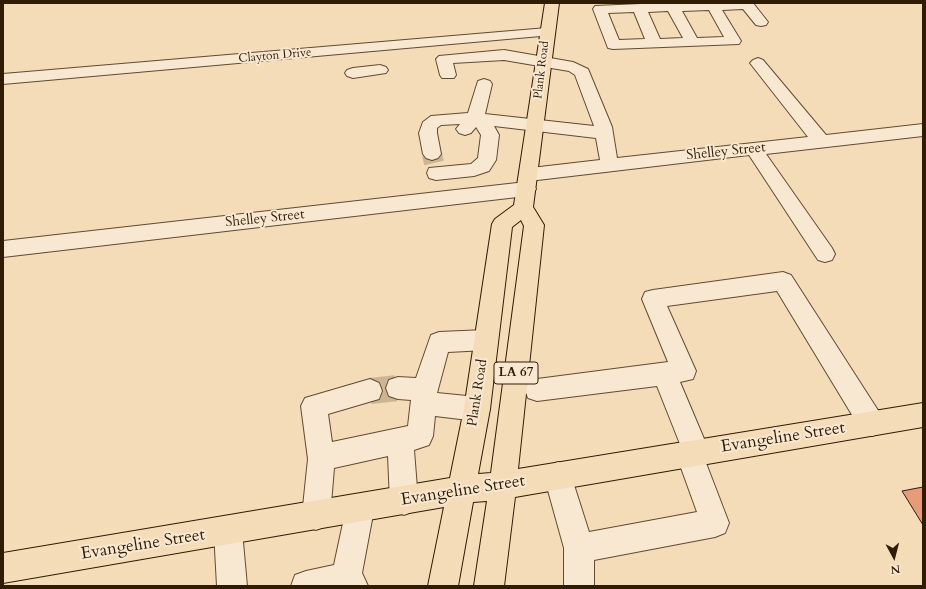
<!DOCTYPE html>
<html>
<head>
<meta charset="utf-8">
<style>
	body { margin:0 }
	#map { position:relative; width:926px; height:589px; overflow:hidden; background:#f4dcb8; font-family:Cardo,serif }
	canvas { display:block }
	.frame { position:absolute; inset:0; border:4px solid #301b04; pointer-events:none }
	.north { position:absolute; left:874px; top:537px; width:40px; height:40px; -webkit-text-stroke:3px #f8e8d1; paint-order:stroke; rotate:173deg; font-size:11px; font-weight:700; line-height:16px; text-align:center; color:#301b04 }
	.north::after { content:''; display:block; margin:auto; width:14px; height:18px; background:#301b04; clip-path:polygon(50% 0,100% 100%,50% 72%,0 100%) }
</style>
</head>
<body>
<div id="map">
<canvas width="926" height="589"></canvas>
<div class="frame"></div>
<div class="north">N</div>
</div>
<script>
const ctx = document.querySelector('canvas').getContext('2d');
ctx.lineJoin = 'round';
function paint(path, color) { ctx.fillStyle = color; ctx.fill(path, 'evenodd'); }
const toPath = rows => new Path2D(rows.map(r => 'M' + r).join(''));
function strokePath(path, color, width, dash) { ctx.strokeStyle = color; ctx.lineWidth = width; ctx.lineCap = dash ? 'butt' : 'round'; ctx.setLineDash(dash || []); ctx.stroke(path); }
function label(font, color, halo, rows, align = 'center') {
  ctx.font = font + ' Cardo,serif'; ctx.lineWidth = 4; ctx.setLineDash([]); ctx.textBaseline = 'middle'; ctx.strokeStyle = halo; ctx.fillStyle = color; for (const [text, x, y, turn = 0] of rows) {
    ctx.save(); ctx.translate(x, y); ctx.rotate((+turn || 0) * Math.PI / 180); ctx.textAlign = isNaN(turn) ? turn : align; if (halo) ctx.strokeText(text, 0, 0); ctx.fillText(text, 0, 0); ctx.restore();
  }
}
const building = toPath([
	[923,487,923,525,902,491,923,487]
]);
paint(building, '#e69c7b');
strokePath(building, '#301b04', 1);
strokePath(toPath([
	[432,154,434,163]
]), '#cdb594', 20, [20, 10]);
strokePath(toPath([
	[370,391,398,388]
]), '#cdb594', 26, [26, 14]);
const minor = toPath([
	[664,3,753,3,768,22,766,25,761,26,756,25,743,9,722,10,741,41,739,44,613,49,608,48,593,9,595,6,664,3],
	[709,10,724,37,697,38,682,11,709,10],
	[668,11,683,38,660,39,648,12,668,11],
	[634,12,645,39,619,40,608,13,634,12],
	[547,28,552,29,554,32,552,35,3,84,3,74,547,28],
	[504,50,573,62,588,69,612,127,617,158,808,137,750,63,753,60,758,58,763,60,826,135,923,124,923,136,766,154,832,248,835,254,832,260,825,262,818,260,749,155,529,181,522,179,520,174,522,169,600,160,596,138,494,126,499,135,496,160,489,171,474,176,436,180,429,178,427,173,429,168,471,164,478,158,481,135,476,127,471,133,465,135,459,133,456,129,460,124,441,125,437,128,437,133,441,154,438,158,432,160,426,158,423,154,419,133,423,122,431,116,468,113,478,81,484,79,490,81,492,84,485,114,594,126,575,75,569,71,504,60,453,63,456,75,454,78,442,78,440,75,436,59,439,56,504,50],
	[380,65,386,67,388,70,386,73,353,78,347,76,345,73,347,70,353,68,380,65],
	[526,182,533,184,536,189,533,194,526,196,3,257,3,241,526,182],
	[783,272,791,275,881,415,885,424,881,433,872,436,863,433,777,291,667,306,696,371,693,379,680,382,710,453,706,463,729,523,725,533,715,537,594,560,594,586,564,586,564,548,544,476,548,466,558,462,568,466,589,532,697,512,676,454,680,444,657,386,537,401,528,398,525,390,528,382,537,379,668,362,642,299,645,292,653,290,783,272],
	[486,330,494,333,498,340,494,347,486,350,448,352,437,393,477,397,486,401,490,409,486,417,477,421,435,416,433,436,429,445,414,450,418,501,414,511,404,515,394,511,390,501,388,456,334,468,330,516,326,526,316,530,306,526,302,516,308,459,301,406,305,398,370,379,379,383,382,391,379,399,328,414,332,442,408,426,411,400,398,399,389,396,386,388,389,380,398,377,416,378,431,335,439,332,486,330],
	[360,495,370,499,374,509,362,573,368,586,291,586,295,575,306,571,334,565,346,509,350,499,360,495],
	[228,517,238,521,242,531,247,586,217,586,214,531,218,521,228,517]
]);
const major = toPath([
	[545,3,559,3,533,207,544,225,518,469,923,403,923,427,515,497,504,586,474,586,487,501,473,502,458,586,428,586,444,507,3,583,3,553,450,478,464,409,492,224,495,219,514,205,545,3],
	[521,220,524,226,491,473,478,474,490,409,512,227,521,220]
]);
strokePath(minor, '#614b31', 2);
strokePath(major, '#301b04', 2);
paint(minor, '#f8e8d1');
paint(major, '#f4dcb8');
label('12px', '#301b04', '#f8e8d1', [
	["Clayton Drive",275,56,-5],
	["Plank Road",542,70,-83]
]);
for (const [x, y, w] of [
	[516,373,44]
]) { const box = new Path2D(); box.roundRect(x - w / 2, y - 11, w, 22, 3); ctx.fillStyle = '#f8e8d1'; ctx.fill(box); strokePath(box, '#301b04', 1); }
label('bold 13px', '#301b04', null, [
	["LA 67",516,373]
]);
label('14px', '#301b04', '#f8e8d1', [
	["Shelley Street",726,152,-6],
	["Shelley Street",265,219,-6],
	["Plank Road",478,393,-81]
]);
label('17px', '#301b04', '#f8e8d1', [
	["Evangeline Street",783,438,-9],
	["Evangeline Street",463,491,-9],
	["Evangeline Street",143,545,-9]
]);
</script>
</body>
</html>
